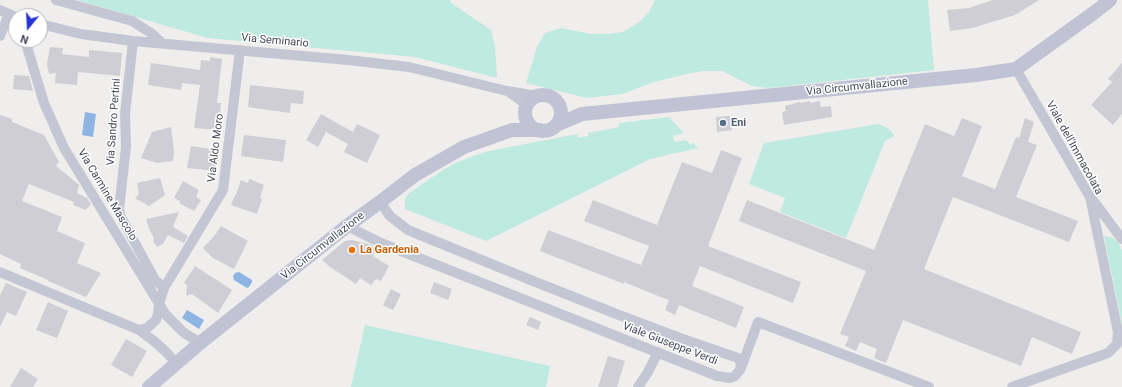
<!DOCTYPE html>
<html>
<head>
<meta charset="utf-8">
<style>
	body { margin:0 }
	#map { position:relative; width:1122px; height:387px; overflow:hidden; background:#efeeed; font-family:Roboto,sans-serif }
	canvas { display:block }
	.north { position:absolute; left:8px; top:8px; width:40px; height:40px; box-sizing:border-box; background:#fff; border:1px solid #b5b7bd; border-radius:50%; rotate:198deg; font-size:11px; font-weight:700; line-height:16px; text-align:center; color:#474a59 }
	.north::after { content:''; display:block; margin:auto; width:14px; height:18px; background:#2635d0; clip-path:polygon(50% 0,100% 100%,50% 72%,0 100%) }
</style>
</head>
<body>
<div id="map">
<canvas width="1122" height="387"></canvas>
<div class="north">N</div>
</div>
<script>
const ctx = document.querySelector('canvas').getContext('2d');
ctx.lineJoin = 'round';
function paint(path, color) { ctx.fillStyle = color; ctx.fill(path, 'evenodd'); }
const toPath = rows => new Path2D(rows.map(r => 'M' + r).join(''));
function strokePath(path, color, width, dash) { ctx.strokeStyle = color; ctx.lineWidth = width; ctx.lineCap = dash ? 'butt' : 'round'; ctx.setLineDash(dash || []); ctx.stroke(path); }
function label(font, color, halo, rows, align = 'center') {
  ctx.font = font + ' Roboto,sans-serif'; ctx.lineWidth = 3; ctx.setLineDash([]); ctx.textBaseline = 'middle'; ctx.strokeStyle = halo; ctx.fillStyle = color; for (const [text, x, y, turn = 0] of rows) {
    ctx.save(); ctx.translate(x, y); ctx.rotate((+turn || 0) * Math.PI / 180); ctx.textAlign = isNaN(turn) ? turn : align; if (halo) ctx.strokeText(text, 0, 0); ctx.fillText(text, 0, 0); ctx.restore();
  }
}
paint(toPath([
	[77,0,450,0,451,3,491,30,495,46,497,78,415,57,208,38],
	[655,0,928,0,934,70,769,88,752,86,722,71,704,71,686,74,654,82,622,94,587,98,526,83,537,47,545,33,561,28,591,34,608,34,623,32,638,23,649,12],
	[669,117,684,133,673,136,675,142,686,140,691,145,693,143,698,148,650,159,486,241,405,209,405,199,408,194,443,170,453,164,473,156,489,151,577,134,578,138,588,136,588,133,619,127,619,123],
	[878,124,886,127,891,131,894,136,885,141,846,238,780,212,785,198,749,184,764,143],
	[1104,236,1113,238,1118,242,1122,250,1122,324],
	[365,325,550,366,546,387,351,387]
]), '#beeadf');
paint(toPath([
	[85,112,96,114,93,137,82,135],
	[239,272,252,280,252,282,249,287,247,288,234,280,233,276,235,273],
	[187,310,204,320,199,329,182,318]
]), '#8eb4e4');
paint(toPath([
	[993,0,1039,0,1015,15,972,28,950,31,947,10,969,8],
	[50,47,63,48,62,54,89,57,89,50,122,53,120,76,78,72,77,85,55,83,56,73,49,74,47,64],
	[210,57,222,59,217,103,221,103,218,130,194,128,200,85,182,83,181,90,148,85,151,63,200,70,201,60,210,61],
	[1122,63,1122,114,1113,125,1091,105,1112,82,1108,79],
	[14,75,29,76,33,91,13,89],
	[250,85,304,91,303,104,291,103,290,113,248,107],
	[810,101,810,103,820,101,821,107,831,106,832,117,784,125,782,112,786,111,785,106,800,102,800,103],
	[321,114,353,132,357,124,380,135,367,163,344,152,348,144,326,132,318,147,306,140],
	[0,115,12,119,12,122,44,135,59,162,56,166,66,174,79,185,77,193,87,198,91,205,89,206,86,210,73,205,74,202,29,184,22,201,62,217,57,231,85,243,77,263,101,273,86,297,48,281,48,280,20,268,21,264,0,254],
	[730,116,732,130,717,132,716,117],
	[962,118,982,126,962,176,995,189,1016,137,1019,138,1025,118,1034,122,1028,142,1037,145,1016,197,1078,221,1069,242,953,197,924,269,1081,332,1072,354,1032,337,1021,366,903,320,886,363,874,358,877,349,860,342,856,351,845,346,849,337,840,334,866,271,739,221,747,200,874,250,925,124,954,136],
	[171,127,174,151,173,161,157,163,141,158,152,132],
	[244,135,286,140,283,162,241,156],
	[191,146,219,150,216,171,187,168],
	[721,150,742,158,708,246,801,282,793,303,700,266,692,286,744,307,736,328,679,305,675,315,665,310,669,300,663,298,624,282,624,284,540,251,548,230,641,265,649,246,584,221,593,200,657,225,682,162,712,173],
	[160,178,165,195,149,206,135,198,139,194,137,183],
	[249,179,264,185,260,198,262,199,257,214,231,205,235,195,236,195,241,180,248,183],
	[183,181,199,190,196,197,201,200,194,211,179,203,180,201,174,198],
	[179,212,173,227,188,236,184,243,168,235,163,244,157,247,153,241,154,238,149,229,146,219],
	[221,226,248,241,234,269,213,258,203,248,215,235],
	[352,240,369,244,376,248,373,256,389,266,381,281,376,279,371,285,360,278,356,284,330,267,322,260,345,241],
	[195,266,232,290,218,313,192,294,186,296,187,285,184,283],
	[434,282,452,289,448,300,430,293],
	[6,283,27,292,16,316,7,312,0,327,0,295],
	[391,289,401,294,393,310,383,305],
	[48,302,68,311,57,338,36,330],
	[530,317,541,322,538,330,526,325],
	[126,339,147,351,132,377,111,365],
	[608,356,625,361,617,387,598,387],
	[21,368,38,379,33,387,10,387]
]), '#ceced4');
strokePath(toPath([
	[56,0,132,21,151,33,162,43],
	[0,10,16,17],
	[40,24,81,34,133,41,348,60,409,67,507,91,537,96],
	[0,36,9,14],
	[25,40,44,103,64,148,166,315,183,332,200,343],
	[133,41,125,114,126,147,119,209,120,215,155,280,164,288],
	[509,92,527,105],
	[1092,199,1122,239],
	[347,226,381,243,717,376,730,378,735,376,740,370,741,363,738,358,680,338,619,315,528,279,408,230,390,216,380,202],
	[0,272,139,330,154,341,166,352,176,363],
	[139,330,147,328,156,320,158,314,159,304,164,288,223,190,240,50],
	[741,368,758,322,929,387],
	[638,387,648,372,658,352],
	[1012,387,1108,353,1117,344,1118,332,1090,197,1016,69]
]), '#c4c7d3', 10);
strokePath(toPath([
	'525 113a18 18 0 1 1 36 0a18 18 0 1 1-36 0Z',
	[556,125,582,114,976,75,1016,69,1095,12,1110,0],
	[149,387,200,343,347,226,380,202,415,175,464,147,512,130,540,130]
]), '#c1c3d5', 14);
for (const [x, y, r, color] of [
	[723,123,4,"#5c6f8a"],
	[352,250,4,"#e8710a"]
]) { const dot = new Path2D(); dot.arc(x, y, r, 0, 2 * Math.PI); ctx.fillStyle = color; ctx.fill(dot); strokePath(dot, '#fff', 1.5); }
label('11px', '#474a59', '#fff', [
	["Via Seminario",275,41,5],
	["Via Circumvallazione",857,87,-6],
	["Via Sandro Pertini",114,122,-86],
	["Via Aldo Moro",216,148,-83],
	["Viale dell'Immacolata",1074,148,61],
	["Via Carmine Mascolo",107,195,59],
	["Via Circumvallazione",323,246,-38],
	["Viale Giuseppe Verdi",670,344,21]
]);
label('bold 11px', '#4e5e75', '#fff', [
	["Eni",731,123]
], 'left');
label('bold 11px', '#c56008', '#fff', [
	["La Gardenia",360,250]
], 'left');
</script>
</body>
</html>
